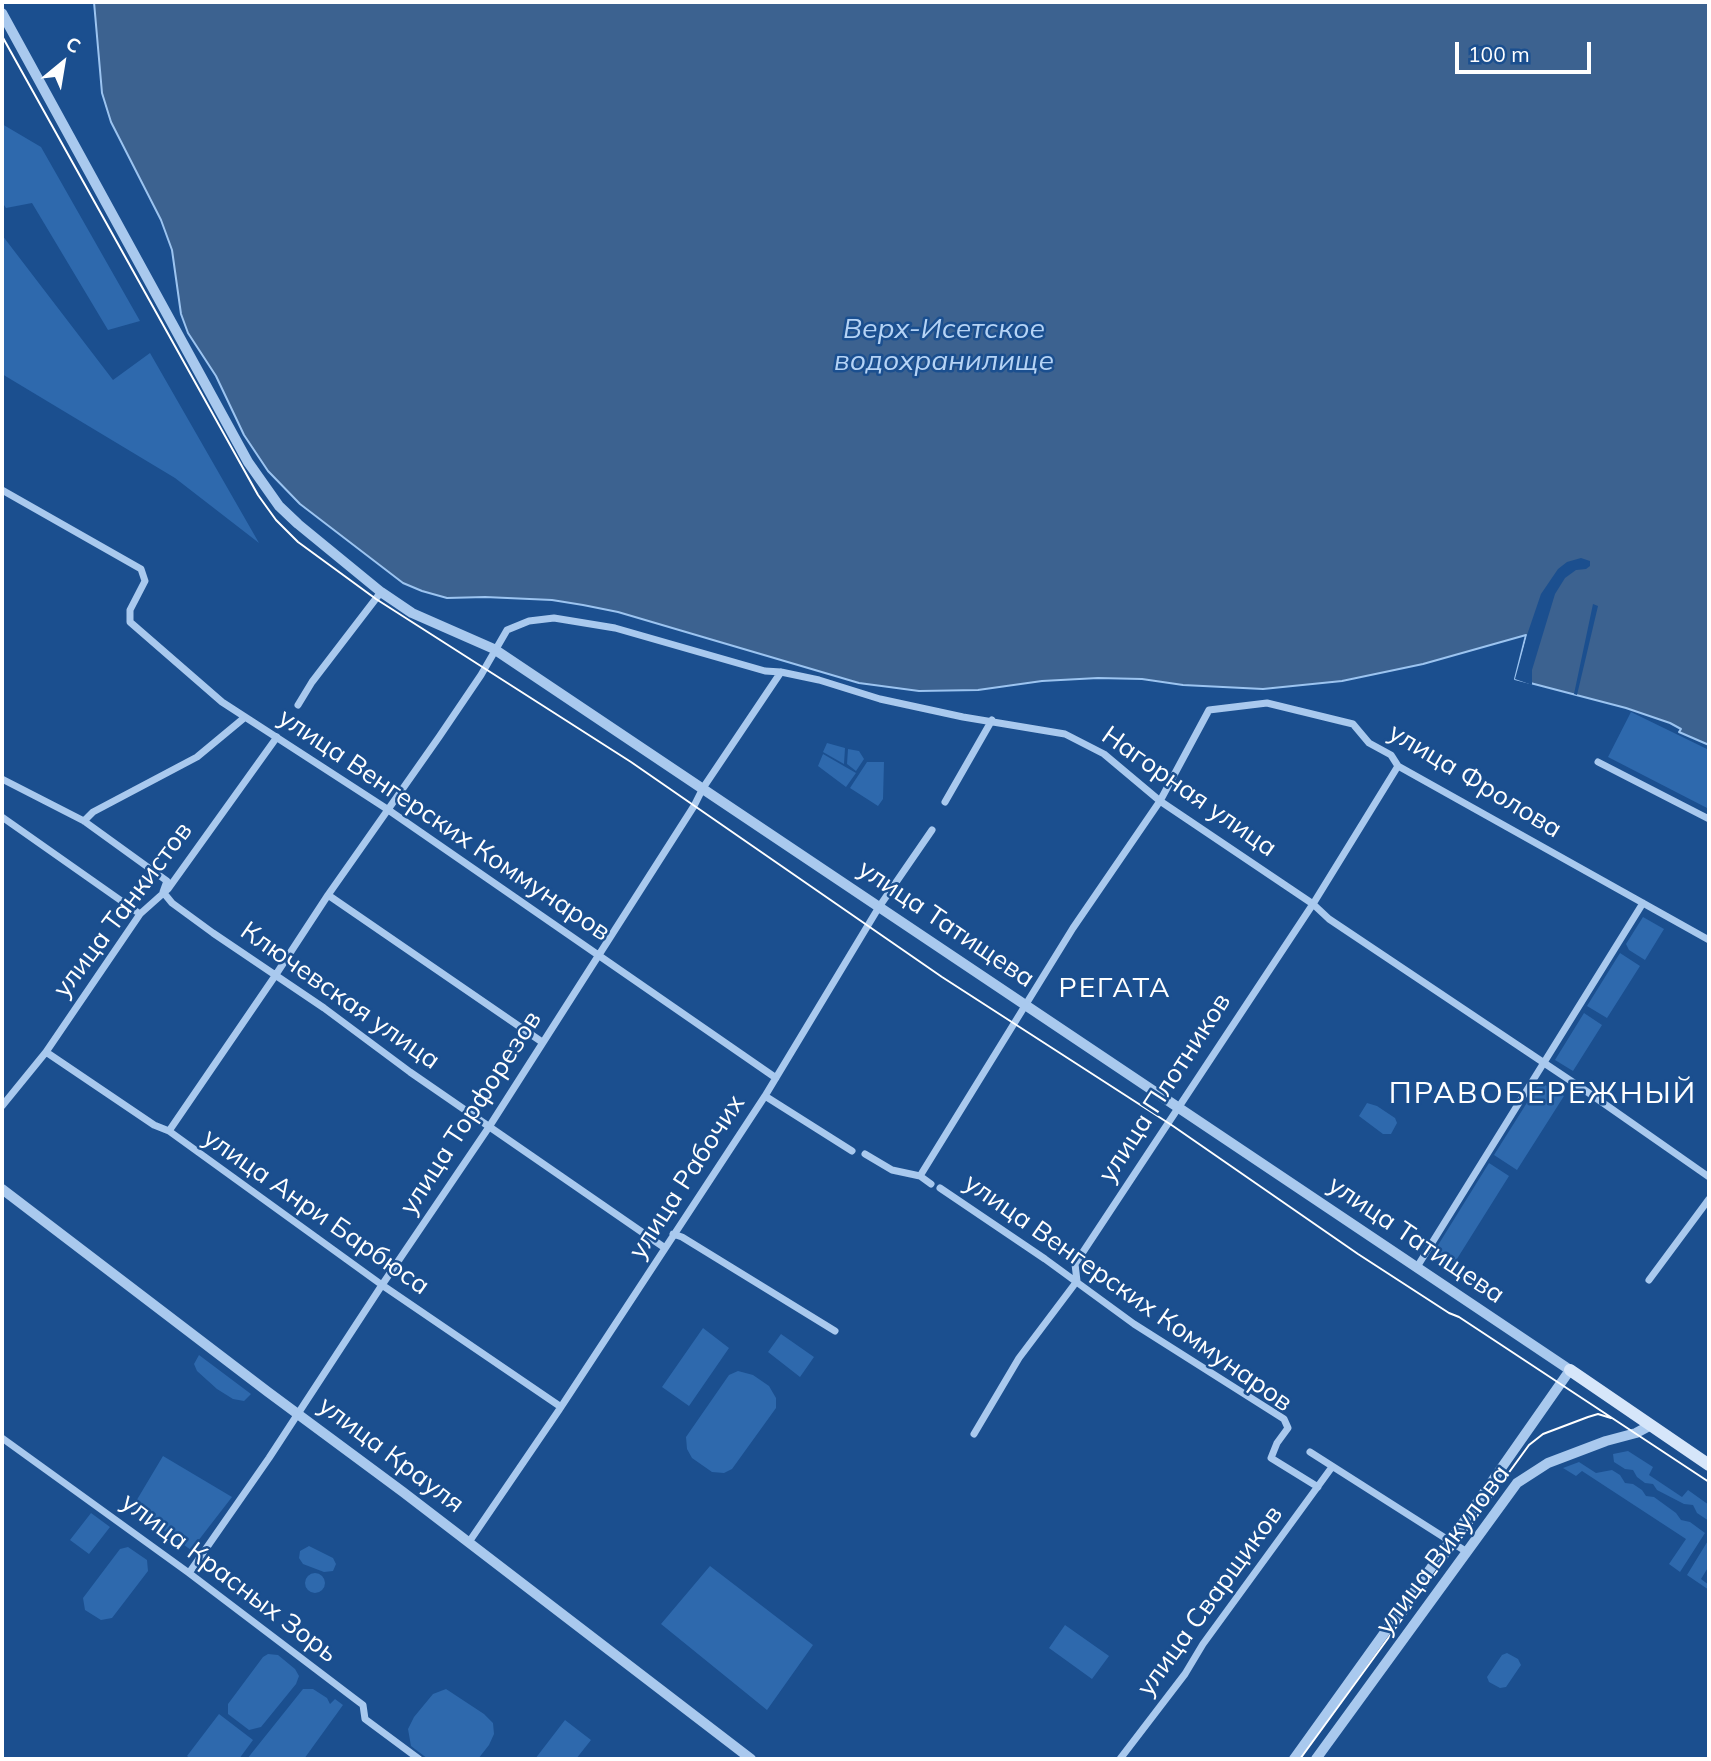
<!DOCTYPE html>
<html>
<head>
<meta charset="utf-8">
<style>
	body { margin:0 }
	#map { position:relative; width:1711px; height:1761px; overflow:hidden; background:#1b4f8f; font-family:Mulish,sans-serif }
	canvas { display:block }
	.frame { position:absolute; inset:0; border:4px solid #fff; pointer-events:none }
	.north { position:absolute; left:28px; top:28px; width:70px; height:70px; -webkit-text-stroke:5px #1b4f8f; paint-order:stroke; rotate:30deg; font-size:19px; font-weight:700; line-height:28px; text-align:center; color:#fff }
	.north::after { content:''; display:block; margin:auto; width:24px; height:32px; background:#fff; clip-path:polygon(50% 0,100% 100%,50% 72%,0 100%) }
	.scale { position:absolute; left:1455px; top:42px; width:136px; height:32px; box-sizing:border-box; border:4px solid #fff; border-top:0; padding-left:9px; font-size:21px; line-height:24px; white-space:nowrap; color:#fff; -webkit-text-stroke:5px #1b4f8f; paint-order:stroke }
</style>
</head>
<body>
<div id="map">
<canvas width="1711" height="1761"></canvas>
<div class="frame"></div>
<div class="north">С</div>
<div class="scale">100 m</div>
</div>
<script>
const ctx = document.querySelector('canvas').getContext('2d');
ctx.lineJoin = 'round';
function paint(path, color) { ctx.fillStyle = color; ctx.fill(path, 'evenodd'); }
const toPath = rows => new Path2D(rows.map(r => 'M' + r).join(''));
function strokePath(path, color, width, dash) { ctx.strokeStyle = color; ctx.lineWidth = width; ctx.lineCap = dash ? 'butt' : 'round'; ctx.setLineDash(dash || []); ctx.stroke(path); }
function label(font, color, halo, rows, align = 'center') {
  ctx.font = font + ' Mulish,sans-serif'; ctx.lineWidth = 5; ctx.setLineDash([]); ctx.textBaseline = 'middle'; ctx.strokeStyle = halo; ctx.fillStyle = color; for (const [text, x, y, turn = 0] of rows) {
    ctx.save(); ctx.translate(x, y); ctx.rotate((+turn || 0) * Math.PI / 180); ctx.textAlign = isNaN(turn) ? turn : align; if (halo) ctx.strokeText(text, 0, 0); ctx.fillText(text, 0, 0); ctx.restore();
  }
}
paint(toPath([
	[2,124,41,147,140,321,108,330,32,203,6,208,2,202],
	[2,235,113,380,150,353,259,543,175,478,2,374],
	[1631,712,1709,750,1709,809,1608,757],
	[827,743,845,748,844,764,823,752],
	[848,749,859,751,864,759,856,771,847,764],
	[823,754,856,773,846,787,818,766],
	[867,762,884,762,883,799,878,806,850,788],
	[1643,917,1664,929,1645,960,1629,950,1626,944],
	[1620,953,1640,966,1607,1018,1587,1006],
	[1584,1013,1602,1025,1573,1071,1555,1060],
	[1540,1082,1564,1096,1517,1170,1494,1155],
	[1367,1103,1377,1106,1395,1118,1397,1123,1391,1134,1383,1134,1359,1116],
	[1489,1163,1509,1176,1455,1262,1435,1250],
	[703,1328,729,1348,689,1406,662,1387],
	[781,1334,814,1357,800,1377,768,1352],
	[199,1355,251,1394,244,1401,233,1399,217,1389,197,1371,194,1364],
	[738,1371,753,1375,769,1386,776,1398,776,1408,732,1469,724,1473,712,1472,692,1458,687,1449,686,1437,729,1375],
	[1628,1451,1653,1467,1649,1475,1682,1497,1688,1490,1709,1505,1709,1521,1697,1513,1693,1505,1684,1504,1657,1490,1653,1484,1645,1483,1637,1477,1633,1470,1625,1469,1614,1462,1613,1454],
	[163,1456,232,1497,191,1550,132,1508],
	[1579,1462,1596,1473,1612,1470,1620,1475,1625,1483,1633,1484,1642,1490,1646,1496,1654,1497,1676,1513,1681,1520,1690,1522,1705,1533,1680,1572,1669,1564,1686,1539,1582,1471,1576,1476,1563,1468],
	[91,1513,110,1527,89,1554,70,1540],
	[1709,1539,1709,1566,1701,1579,1709,1585,1709,1590,1687,1575],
	[309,1546,333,1558,336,1564,333,1571,324,1572,303,1564,299,1558,300,1551],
	[128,1547,147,1560,148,1571,112,1618,101,1620,85,1610,83,1598,120,1549],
	[710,1566,813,1645,767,1710,661,1624],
	'305 1583a10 10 0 1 1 20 0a10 10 0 1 1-20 0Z',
	[1065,1625,1109,1656,1092,1679,1049,1648],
	[1507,1653,1518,1659,1521,1665,1506,1687,1500,1688,1489,1682,1487,1677,1502,1655],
	[268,1654,278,1655,295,1669,299,1676,296,1684,261,1727,249,1730,228,1714,228,1704,263,1657],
	[303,1689,313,1689,327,1698,330,1704,335,1699,343,1705,304,1759,247,1759],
	[446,1689,484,1714,493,1723,494,1734,489,1745,478,1759,428,1759,411,1746,408,1729,414,1717,433,1694],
	[219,1714,253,1740,239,1759,191,1759,187,1756],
	[565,1720,591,1740,576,1759,535,1759]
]), '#2e69ad');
const water = toPath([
	[94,2,1709,2,1709,745,1679,732,1681,729,1670,723,1626,708,1515,679,1526,635,1423,664,1342,681,1263,689,1183,685,1142,679,1098,678,1042,681,978,690,919,691,859,683,618,612,583,605,552,600,485,597,447,598,422,591,403,583,300,504,268,471,244,435,216,376,188,333,181,314,172,250,161,220,111,122,102,93,94,2]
]);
paint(water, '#3c6290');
strokePath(water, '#9cc4f0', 2);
paint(toPath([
	[1581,558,1590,561,1590,566,1586,569,1576,570,1565,578,1555,594,1532,670,1532,685,1515,679,1527,635,1541,594,1558,569,1567,562],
	[1593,604,1598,606,1577,695,1574,694]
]), '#1b4f8f');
strokePath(toPath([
	[2,490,141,569,145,581,130,610,130,622,222,702,387,809,776,1078],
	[298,705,312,682,381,592],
	[1598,762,1709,819],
	[2,779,84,821,167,881,163,892,172,903,213,933,324,1008,410,1072,665,1248],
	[945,802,992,720],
	[2,817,140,914],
	[84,821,93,812,197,757,244,718],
	[328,895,542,1042],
	[46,1052,154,1125,169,1131,382,1285,561,1407],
	[765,1096,852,1151],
	[2,1106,46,1052,140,914,168,889,277,737],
	[169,1131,275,976,328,895,439,737,481,675,507,630,529,621,554,618,615,628,765,671,781,672,819,680,880,699,963,717,1065,734,1104,754,1160,801,1313,904,1329,919,1586,1091,1709,1177],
	[865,1154,892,1170,920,1176,931,1184],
	[920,1176,1073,928,1160,801,1209,710,1267,703,1353,724,1369,743,1391,755,1398,766,1709,940],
	[940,1188,1045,1259,1134,1324,1284,1419,1288,1428,1277,1443,1271,1458,1318,1487],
	[673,1234,682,1237,835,1331],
	[1417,1267,1643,903],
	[1649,1280,1709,1199],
	[974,1434,1019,1358,1077,1281,1075,1264,1081,1255,1313,904,1398,766],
	[2,1438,189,1573,355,1699,363,1705,365,1719,419,1759],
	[1310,1452,1467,1552],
	[469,1542,559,1410,765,1096,879,907,932,830],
	[189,1573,269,1458,382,1285,489,1127,694,806,703,788,781,672],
	[1120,1759,1185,1674,1203,1644,1332,1467]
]), '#a9c9ee', 7);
strokePath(toPath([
	[2,13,248,462,279,506,298,524,381,592,412,613,494,649,1570,1370,1451,1540,1294,1759],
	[2,1189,268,1392,403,1492,751,1759],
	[1316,1759,1517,1483,1548,1463,1606,1441,1636,1433,1651,1425]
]), '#a9c9ee', 10);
strokePath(toPath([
	[1570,1370,1709,1465]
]), '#d6e6fa', 12);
strokePath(toPath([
	[2,36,258,495,276,520,298,542,376,599,631,762,942,977,1173,1126,1358,1254,1449,1313,1459,1317,1709,1482],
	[1300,1759,1529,1445,1543,1434,1588,1417,1598,1414,1611,1418]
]), '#fff', 2);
label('26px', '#fff', '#1b4f8f', [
	["улица Фролова",1475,781,31],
	["Нагорная улица",1189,792,35],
	["улица Венгерских Коммунаров",444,825,34],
	["улица Танкистов",123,910,-53],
	["улица Татищева",946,924,34],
	["Ключевская улица",340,996,35],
	["улица Плотников",1165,1088,-57],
	["улица Торфорезов",471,1113,-57],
	["улица Рабочих",687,1177,-57],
	["улица Анри Барбюса",316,1212,35],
	["улица Татищева",1416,1240,34],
	["улица Венгерских Коммунаров",1128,1293,35],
	["улица Крауля",391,1455,37],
	["улица Викулова",1443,1550,-53],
	["улица Красных Зорь",229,1578,37],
	["улица Сварщиков",1210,1601,-54]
]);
label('italic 28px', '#b5d3f5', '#1b4f8f', [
	["Верх-Исетское",944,330],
	["водохранилище",944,362]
]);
ctx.letterSpacing = '2px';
label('28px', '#fff', '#1b4f8f', [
	["РЕГАТА",1115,989]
]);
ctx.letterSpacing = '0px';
ctx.letterSpacing = '2px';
label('30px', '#fff', '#1b4f8f', [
	["ПРАВОБЕРЕЖНЫЙ",1543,1094]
]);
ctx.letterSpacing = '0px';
</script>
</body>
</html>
